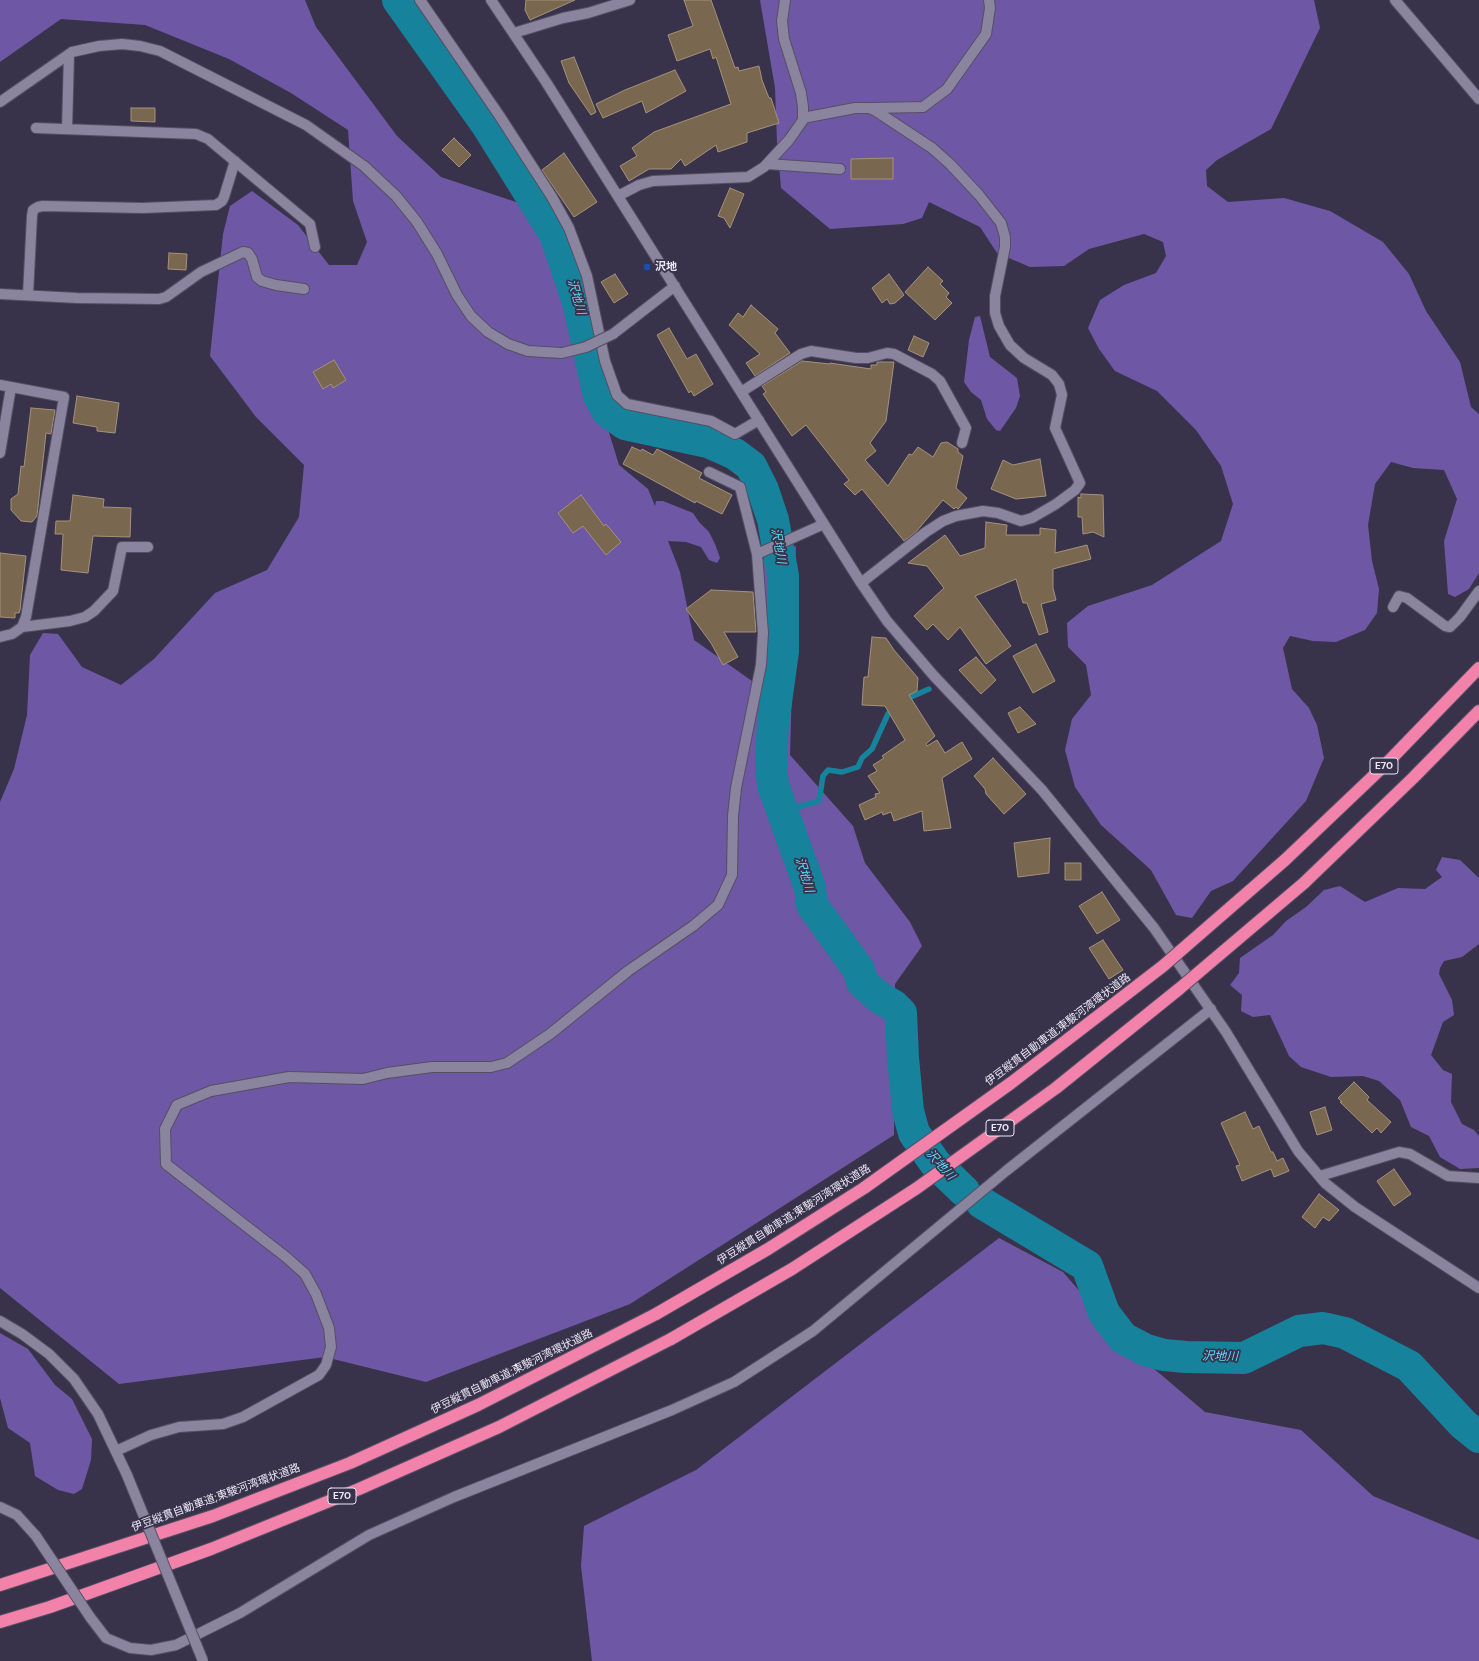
<!DOCTYPE html>
<html>
<head>
<meta charset="utf-8">
<style>
	body { margin:0 }
	canvas { display:block; background:#38334a }
</style>
</head>
<body>
<canvas width="1479" height="1661"></canvas>
<script>
const ctx = document.querySelector('canvas').getContext('2d');
ctx.lineJoin = 'round';
function paint(path, color) { ctx.fillStyle = color; ctx.fill(path, 'evenodd'); }
const toPath = rows => new Path2D(rows.map(r => 'M' + r).join(''));
function strokePath(path, color, width, dash) { ctx.strokeStyle = color; ctx.lineWidth = width; ctx.lineCap = dash ? 'butt' : 'round'; ctx.setLineDash(dash || []); ctx.stroke(path); }
function label(font, color, halo, rows, align = 'center') {
  ctx.font = font + ' "DM Sans","Noto Sans JP",sans-serif'; ctx.lineWidth = 3.5; ctx.setLineDash([]); ctx.textBaseline = 'middle'; ctx.strokeStyle = halo; ctx.fillStyle = color; for (const [text, x, y, turn = 0] of rows) {
    ctx.save(); ctx.translate(x, y); ctx.rotate((+turn || 0) * Math.PI / 180); ctx.textAlign = isNaN(turn) ? turn : align; if (halo) ctx.strokeText(text, 0, 0); ctx.fillText(text, 0, 0); ctx.restore();
  }
}
paint(toPath([
	[0,0,305,0,316,27,397,136,441,177,528,206,571,309,619,465,648,489,655,506,656,501,663,501,693,513,699,522,709,532,715,544,720,558,717,563,709,560,701,547,686,542,668,541,680,572,694,640,759,686,763,560,796,546,790,755,853,826,865,863,910,922,922,946,895,984,894,1135,630,1304,426,1382,325,1357,119,1384,0,1288,0,802,14,769,27,715,30,655,43,633,58,634,82,667,121,685,154,659,215,593,267,570,299,517,304,465,256,417,210,356,223,234,230,206,252,191,298,225,329,265,357,265,367,242,353,201,348,130,291,93,229,59,145,25,61,19,0,62],
	[760,0,1314,0,1320,28,1271,129,1217,160,1206,170,1207,186,1228,202,1284,198,1330,211,1383,242,1409,274,1426,311,1460,362,1471,407,1479,414,1479,573,1469,589,1455,597,1448,594,1444,541,1457,499,1444,470,1413,468,1391,462,1375,484,1368,525,1372,561,1379,589,1377,613,1365,630,1336,642,1313,641,1290,636,1283,648,1292,689,1309,708,1317,725,1324,758,1306,801,1233,881,1211,891,1192,918,1176,915,1151,870,1101,825,1075,787,1065,750,1072,719,1091,695,1086,665,1068,647,1067,623,1088,606,1152,585,1221,541,1233,504,1221,466,1196,430,1157,391,1115,371,1099,349,1088,328,1100,300,1124,285,1156,273,1166,256,1163,242,1144,234,1089,249,1064,266,1030,267,997,253,980,227,929,202,922,218,903,224,830,229,781,188,777,142,775,88],
	[980,316,990,357,1017,378,1020,396,1016,408,1000,431,996,430,987,419,981,400,971,392,964,382,969,340,975,317],
	[1442,857,1460,860,1479,878,1479,944,1462,957,1444,961,1440,968,1439,974,1452,1000,1454,1015,1443,1022,1431,1055,1443,1070,1452,1074,1451,1102,1462,1124,1474,1130,1479,1136,1479,1168,1460,1169,1440,1157,1429,1136,1411,1127,1400,1100,1379,1081,1363,1076,1331,1077,1301,1067,1289,1056,1270,1015,1253,1017,1241,1011,1242,995,1230,985,1239,973,1240,958,1273,935,1286,921,1306,907,1324,890,1340,886,1365,902,1398,888,1425,889,1442,877,1436,870],
	[999,1238,1063,1272,1126,1345,1205,1412,1301,1430,1373,1496,1479,1540,1479,1661,592,1661,581,1566,584,1526,696,1470],
	[0,1333,28,1349,55,1385,72,1399,92,1439,91,1460,82,1489,74,1494,58,1490,35,1476,30,1443,8,1428,0,1398]
]), '#6e57a5');
strokePath(toPath([
	[904,700,929,689],
	[783,811,819,801,823,776,828,770,842,772,858,767,862,758,872,749,888,714,893,707]
]), '#16829c', 5.5);
strokePath(toPath([
	[398,0,487,125,555,234,578,302,599,396,608,412,625,424,708,442,735,454,751,466,763,490,773,520,783,576,783,651,773,724,771,765,773,785,810,888,812,905,859,970,862,982,880,998,894,1006,901,1013,903,1058,908,1111,914,1133,935,1163,964,1191],
	[982,1203,1087,1266,1104,1313,1123,1338,1146,1350,1164,1355,1186,1357,1244,1358,1299,1331,1323,1328,1345,1333,1409,1366,1463,1424,1479,1437]
]), '#16829c', 32);
const building = toPath([
	[526,0,575,0,530,20,525,10,526,0],
	[684,0,711,0,735,68,738,67,739,71,759,66,762,80,769,98,771,98,779,123,747,133,747,142,718,152,716,145,685,166,681,159,671,169,649,169,629,181,620,166,637,156,632,148,654,132,731,104,716,57,713,59,710,49,677,61,668,35,693,26,684,0],
	[574,57,596,112,591,115,569,83,561,61,574,57],
	[675,70,686,91,646,113,642,101,603,118,596,104,625,90,675,70],
	[131,108,155,108,155,122,131,121,131,108],
	[454,138,471,155,459,167,442,150,454,138],
	[564,153,597,202,574,217,542,170,564,153],
	[893,158,893,179,851,179,851,159,893,158],
	[730,188,744,194,730,228,724,218,718,216,730,188],
	[169,253,187,254,186,270,168,269,169,253],
	[928,267,943,281,940,284,949,293,946,297,952,303,935,320,905,292,928,267],
	[615,274,628,294,614,303,601,282,615,274],
	[889,274,904,295,895,303,890,304,887,299,882,303,872,288,889,274],
	[751,305,778,329,775,333,790,353,755,376,746,363,760,354,729,325,738,313,743,317,751,305],
	[669,328,687,359,696,354,713,384,694,396,691,391,689,393,657,335,669,328],
	[914,336,929,343,923,357,908,350,914,336],
	[334,360,346,380,333,388,331,384,323,389,313,372,334,360],
	[802,361,830,364,830,363,871,369,871,365,877,365,877,362,894,362,886,421,870,443,876,451,865,460,888,486,909,454,912,455,918,447,933,457,941,443,947,442,958,449,958,452,963,456,956,488,967,498,958,509,956,507,954,509,943,500,915,533,904,541,862,489,855,495,844,484,849,480,806,425,792,436,763,394,766,392,762,386,802,361],
	[77,396,119,403,115,433,97,431,97,427,73,423,77,396],
	[31,408,55,410,51,434,46,433,37,516,32,522,21,521,11,510,11,499,18,494,21,466,24,467,31,408],
	[632,447,641,451,642,449,653,455,657,449,702,473,699,478,732,495,722,514,696,501,695,503,623,464,632,447],
	[1040,459,1046,496,1016,499,991,489,1003,460,1013,465,1040,459],
	[1081,494,1103,495,1104,537,1093,532,1083,534,1082,517,1078,517,1078,497,1081,498,1081,494],
	[73,495,104,499,103,507,131,508,130,537,93,536,88,573,61,570,63,534,55,534,56,521,70,521,73,495],
	[581,495,604,526,606,524,621,542,606,555,583,526,573,533,558,513,581,495],
	[986,522,1007,525,1006,535,1040,535,1040,528,1056,530,1055,553,1087,545,1091,559,1053,569,1053,588,1056,600,1041,604,1048,632,1039,635,1027,603,1023,603,1016,579,975,596,1011,646,986,664,960,627,948,640,933,624,927,630,914,616,944,588,927,566,908,563,945,535,960,556,985,548,986,522],
	[0,553,26,556,20,610,19,613,15,613,15,618,0,617,0,553],
	[711,590,753,592,756,632,724,632,738,657,723,665,711,643,686,609,711,590],
	[872,637,886,638,894,650,918,678,917,691,909,695,935,736,926,744,927,746,937,740,945,753,962,742,972,759,942,778,951,828,924,831,922,811,894,821,891,812,883,815,882,812,865,820,859,805,876,797,875,794,880,793,868,776,877,771,873,765,884,758,882,756,905,740,885,706,862,705,864,677,868,677,872,637],
	[1036,644,1055,681,1033,693,1013,656,1036,644],
	[976,657,996,680,981,694,959,670,976,657],
	[1020,707,1036,724,1018,733,1008,713,1020,707],
	[993,758,1026,794,1004,814,986,794,985,789,974,776,993,758],
	[1050,838,1049,873,1018,877,1014,843,1050,838],
	[1065,863,1081,863,1081,880,1065,880,1065,863],
	[1102,892,1120,920,1097,934,1079,906,1102,892],
	[1103,940,1123,970,1109,979,1089,948,1103,940],
	[1354,1082,1369,1097,1367,1100,1391,1122,1381,1133,1377,1128,1372,1133,1340,1102,1342,1102,1338,1098,1354,1082],
	[1325,1107,1332,1130,1317,1135,1310,1112,1325,1107],
	[1245,1112,1253,1129,1259,1126,1271,1152,1273,1152,1277,1161,1283,1158,1289,1171,1274,1177,1271,1169,1242,1181,1236,1166,1240,1165,1221,1123,1245,1112],
	[1394,1169,1411,1194,1394,1206,1377,1181,1394,1169],
	[1319,1194,1339,1210,1329,1221,1323,1217,1315,1228,1302,1217,1319,1194]
]);
paint(building, '#796750');
strokePath(building, '#a49279', 1);
const minor = toPath([
	[420,0,499,115,552,197,569,228,587,276,605,361,617,395,627,404,711,421,735,434,759,420],
	[491,0,546,82,861,583,887,621,934,676,1042,790,1154,928,1226,1032,1298,1151,1325,1183,1355,1207,1479,1288],
	[1395,0,1479,99],
	[514,33,563,18,588,13,630,0],
	[0,102,72,52,99,46,122,44,140,46,160,51,306,125,364,166,396,196,417,222,437,254,457,295,471,316,488,332,508,344,528,351,562,353],
	[871,108,923,107,947,89,986,34,990,8,989,0],
	[803,118,855,108,869,108,876,111,932,148,950,164,979,195,1001,223,1005,237,1005,247,995,296,995,313,999,326,1010,345,1024,358,1052,375,1059,384,1062,395,1055,428,1080,483,1075,490,1056,504,1032,518,1021,521,998,513,983,511,956,516,943,521,926,532,861,583],
	[36,128,196,134,208,139,310,224,315,247],
	[67,129,69,54],
	[767,164,840,169],
	[618,196,639,185,653,181,748,177,764,167,789,140,803,120,803,107,801,93,784,39,782,21,785,0],
	[0,294,77,298,159,299,166,297,201,272,243,252,248,253,252,259,257,277,262,281,276,285,304,289],
	[28,295,32,216,33,210,38,207,43,206,143,208,216,205,222,201,224,197,235,161],
	[613,334,675,286],
	[0,385,64,397,26,617,22,627,12,634,0,637],
	[741,392,801,354,811,351,856,358,868,358,887,353,894,354,932,374,940,381,966,428,962,443],
	[0,453,11,387],
	[757,554,824,524],
	[1393,607,1399,596,1407,598,1445,626,1450,627,1460,617,1479,591],
	[22,627,70,621,85,617,94,611,113,591,122,547,148,547],
	[1320,1176,1399,1152,1410,1154,1448,1176,1479,1178],
	[0,1321,22,1334,49,1354,74,1379,98,1414,127,1475],
	[116,1451,151,1435,179,1427,223,1424,243,1417,319,1375,326,1365,331,1347,329,1328,316,1294,305,1274,286,1257,166,1164,165,1129,177,1105,211,1091,289,1077,363,1079,387,1073,432,1067,491,1067,507,1063,550,1034,628,971,693,926,718,905,732,875,733,816,736,788,761,665,763,633,757,554,740,487,709,472],
	[0,1507,17,1515,36,1536],
	[90,1617,106,1638,130,1648,151,1650,176,1645,240,1613,369,1535,454,1497,672,1410,734,1382,813,1331,1006,1171,1211,1009]
]);
const highway = toPath([
	[1285,860,1387,763,1479,668],
	[1304,883,1413,778,1479,711],
	[0,1585,213,1516,350,1463,478,1405,656,1314],
	[0,1622,50,1607,211,1549,359,1489,499,1427,671,1339]
]);
strokePath(minor, '#554f63', 12);
strokePath(highway, '#554f63', 14);
strokePath(minor, '#8a849f', 10);
strokePath(highway, '#f282a9', 12);
const minorBridge = toPath([
	[562,353,586,347,613,334],
	[127,1475,203,1661],
	[36,1536,90,1617]
]);
const highwayBridge = toPath([
	[656,1314,768,1249,864,1188,1011,1083,1163,966,1285,860],
	[671,1339,792,1269,917,1188,1056,1088,1179,989,1304,883]
]);
strokePath(minorBridge, '#554f63', 12, []);
strokePath(highwayBridge, '#554f63', 14, []);
strokePath(minorBridge, '#8a849f', 10);
strokePath(highwayBridge, '#f282a9', 12);
for (const [x, y, r, color] of [
	[647,267,4,"#1a4fb4"]
]) { const dot = new Path2D(); dot.arc(x, y, r, 0, 2 * Math.PI); ctx.fillStyle = color; ctx.fill(dot); strokePath(dot, '#38334a', 1.5); }
for (const [x, y, w] of [
	[1384,766,28],
	[1000,1128,28],
	[342,1496,28]
]) { const box = new Path2D(); box.roundRect(x - w / 2, y - 8, w, 16, 3); ctx.fillStyle = '#38334a'; ctx.fill(box); strokePath(box, '#eae7f6', 1); }
label('bold 10px', '#eae7f6', null, [
	["E70",1384,766],
	["E70",1000,1128],
	["E70",342,1496]
]);
label('bold 11px', '#eae7f6', '#38334a', [
	["沢地",655,267]
], 'left');
label('11px', '#eae7f6', '#38334a', [
	["伊豆縦貫自動車道;東駿河湾環状道路",1058,1030,-37],
	["伊豆縦貫自動車道;東駿河湾環状道路",794,1215,-32],
	["伊豆縦貫自動車道;東駿河湾環状道路",512,1372,-26],
	["伊豆縦貫自動車道;東駿河湾環状道路",216,1498,-20]
]);
label('italic 12px', '#5bd9fd', '#38334a', [
	["沢地川",576,297,74],
	["沢地川",778,546,80],
	["沢地川",804,875,73],
	["沢地川",940,1165,48],
	["沢地川",1220,1357,1]
]);
</script>
</body>
</html>
